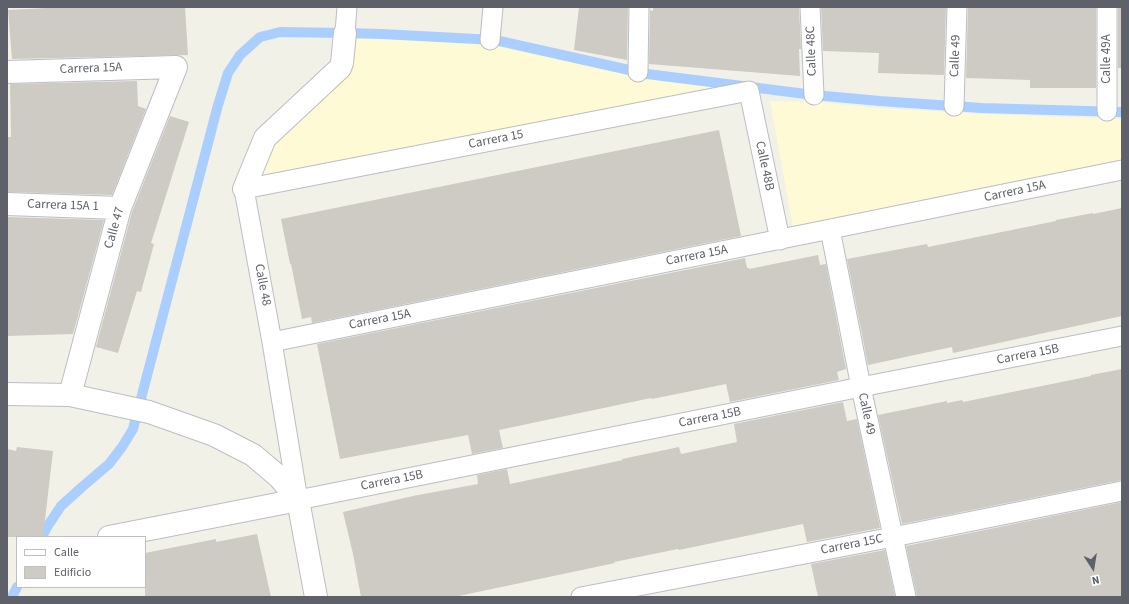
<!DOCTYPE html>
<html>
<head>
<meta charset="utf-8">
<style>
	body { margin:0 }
	#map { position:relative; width:1129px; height:604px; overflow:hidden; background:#f2f1e7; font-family:"Source Sans 3",sans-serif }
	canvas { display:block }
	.frame { position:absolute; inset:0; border:8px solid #5e6169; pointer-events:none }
	.legend { position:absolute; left:16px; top:536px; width:130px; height:52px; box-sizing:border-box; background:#fff; border:1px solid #bfc0c3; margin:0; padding:5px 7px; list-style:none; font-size:12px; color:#5e6169 }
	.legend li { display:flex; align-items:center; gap:8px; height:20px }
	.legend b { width:20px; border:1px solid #bfc0c3 }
	.north { position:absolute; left:1073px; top:548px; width:40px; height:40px; -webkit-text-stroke:3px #fff; paint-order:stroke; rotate:168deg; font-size:11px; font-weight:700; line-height:16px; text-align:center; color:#5e6169 }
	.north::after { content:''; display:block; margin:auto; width:14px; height:18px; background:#5e6169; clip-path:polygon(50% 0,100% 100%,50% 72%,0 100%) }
</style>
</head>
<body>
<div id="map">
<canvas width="1129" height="604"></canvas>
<div class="frame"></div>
<ul class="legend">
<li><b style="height:5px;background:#fff"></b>Calle</li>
<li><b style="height:11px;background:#cdcbc4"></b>Edificio</li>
</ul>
<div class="north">N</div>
</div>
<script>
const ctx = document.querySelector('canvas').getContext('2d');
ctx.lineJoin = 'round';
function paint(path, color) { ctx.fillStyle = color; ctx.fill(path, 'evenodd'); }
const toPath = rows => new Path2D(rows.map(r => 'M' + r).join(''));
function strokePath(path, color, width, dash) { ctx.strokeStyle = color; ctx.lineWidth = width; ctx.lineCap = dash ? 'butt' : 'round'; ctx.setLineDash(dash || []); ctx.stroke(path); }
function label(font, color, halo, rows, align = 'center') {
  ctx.font = font + ' "Source Sans 3",sans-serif'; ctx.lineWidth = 3; ctx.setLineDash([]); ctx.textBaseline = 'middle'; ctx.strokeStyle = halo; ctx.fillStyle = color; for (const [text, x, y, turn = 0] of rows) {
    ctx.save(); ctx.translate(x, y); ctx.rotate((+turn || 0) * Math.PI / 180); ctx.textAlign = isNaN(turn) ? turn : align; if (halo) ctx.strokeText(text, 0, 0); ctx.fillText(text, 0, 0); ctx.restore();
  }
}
paint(toPath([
	[348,37,385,37,495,44,644,77,731,88,252,184,264,146,296,113],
	[770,101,816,102,880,108,982,114,1122,119,1122,163,793,227]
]), '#fefad6');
strokePath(toPath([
	[42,537,47,527,61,506,82,487,109,464,122,447,133,429,218,105,228,73,240,55,260,37,280,32,345,33,382,34,495,40,647,74,814,95,880,101,982,108,1122,112],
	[12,597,17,587]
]), '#aaceff', 10);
paint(toPath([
	[47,7,185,7,188,55,12,59,8,10,47,8],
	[579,7,616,7,628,8,627,60,574,50],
	[653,7,799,7,801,49,799,49,800,76,649,64,650,10,653,11],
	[821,7,946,7,944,75,878,73,879,53,823,51],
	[968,7,1096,7,1096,88,1030,88,1030,80,966,78],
	[1118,7,1122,7,1122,68,1118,68],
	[137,81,138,106,146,109,112,195,7,192,7,137,11,137,10,84],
	[170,116,189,122,151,243,154,244,141,292,137,291,118,353,96,347,132,212],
	[719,130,741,236,312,323,311,317,302,319,291,264,290,264,281,219],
	[1122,208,1122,316,953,353,952,347,868,365,847,259,927,244,928,247,1056,221,1056,220,1093,213,1093,214],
	[7,217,104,220,73,334,7,336],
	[818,255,820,265,826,264,846,369,837,372,839,380,730,402,726,384,652,399,651,398,499,430,503,448,472,454,468,435,340,459,317,344,745,258,747,268,749,268,749,269],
	[1122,369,1122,480,902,524,878,415,947,401,947,403,962,400,963,402,1091,376,1091,375],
	[843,402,847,421,857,419,880,528,807,542,803,524,679,550,678,549,614,562,615,563,454,597,361,597,353,554,343,512,413,496,478,484,477,475,507,469,510,484,623,460,622,459,679,447,681,454,737,442,734,424],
	[17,447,53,451,43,537,7,537,7,449,16,451],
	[1122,502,1122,597,917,597,906,546],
	[257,534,271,597,145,597,145,553,216,539,216,542],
	[885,550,895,597,818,597,811,564]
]), '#cdcbc4');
const service = toPath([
	[810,7,814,95],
	[345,33,347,7],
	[490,40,493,7],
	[638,72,639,7],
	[954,106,957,7],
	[1107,111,1107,7],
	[830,229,861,387,906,597],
	[780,240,749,91,244,189,272,342,298,500,861,387,1122,336],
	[272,342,1122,170],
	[581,597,893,537,1122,491]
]);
const minor = toPath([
	[7,72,176,67,120,208,70,395],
	[244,189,265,138,340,68,342,63,345,33],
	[7,204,120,208],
	[109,537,298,500]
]);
const tertiary = toPath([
	[7,394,70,395,149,412,214,435,253,455,279,477,298,500,316,597]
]);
strokePath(service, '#bbbec3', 21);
strokePath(minor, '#bbbec3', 24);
strokePath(tertiary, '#bbbec3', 24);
strokePath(service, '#fff', 19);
strokePath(minor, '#fff', 22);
strokePath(tertiary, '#fff', 22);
label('13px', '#5e6169', '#fff', [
	["Calle 48C",812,51,-92],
	["Calle 49",956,56,-88],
	["Calle 49A",1107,59,-90],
	["Carrera 15A",91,69,-2],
	["Carrera 15",496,140,-11],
	["Calle 48B",764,166,78],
	["Carrera 15A",1015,192,-12],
	["Carrera 15A 1",63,206,2],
	["Calle 47",115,228,-74],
	["Carrera 15A",697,256,-11],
	["Calle 48",262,285,79],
	["Carrera 15A",380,320,-11],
	["Carrera 15B",1028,355,-11],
	["Calle 49",866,414,78],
	["Carrera 15B",710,418,-11],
	["Carrera 15B",392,481,-11],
	["Carrera 15C",852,545,-11]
]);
</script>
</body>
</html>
